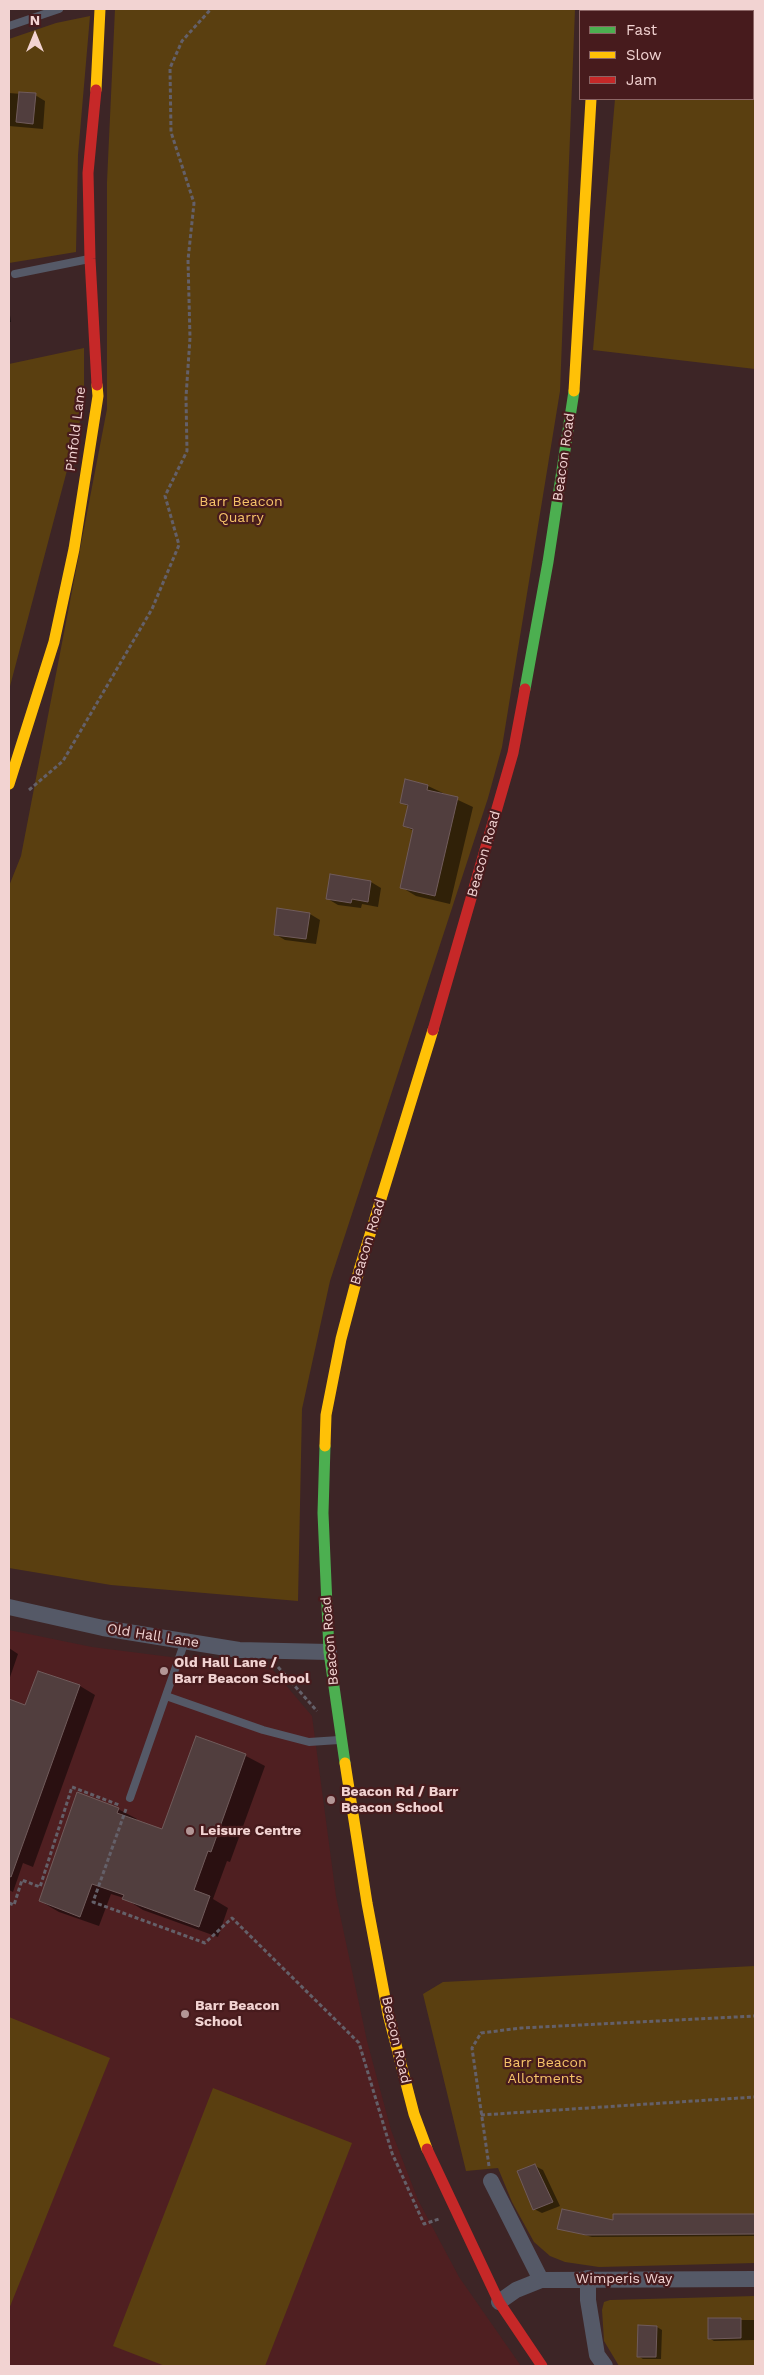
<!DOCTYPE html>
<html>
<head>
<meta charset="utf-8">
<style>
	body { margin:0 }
	#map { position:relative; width:764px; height:2375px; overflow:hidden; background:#3d2526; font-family:"Work Sans",sans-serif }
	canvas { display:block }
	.frame { position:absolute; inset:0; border:10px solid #f2d3d2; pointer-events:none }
	.legend { position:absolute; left:579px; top:10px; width:175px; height:90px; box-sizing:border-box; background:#471b1d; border:1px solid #8b6565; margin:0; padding:6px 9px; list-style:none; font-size:15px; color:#f2d3d2 }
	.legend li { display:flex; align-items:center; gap:10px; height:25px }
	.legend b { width:25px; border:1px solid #8b6565 }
	.north { position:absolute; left:10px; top:10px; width:50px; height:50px; -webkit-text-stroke:4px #471b1d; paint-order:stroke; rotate:0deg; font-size:14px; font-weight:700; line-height:20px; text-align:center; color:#f2d3d2 }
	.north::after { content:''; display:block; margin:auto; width:18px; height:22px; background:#f2d3d2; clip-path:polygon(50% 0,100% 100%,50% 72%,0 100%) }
</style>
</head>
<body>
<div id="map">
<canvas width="764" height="2375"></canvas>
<div class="frame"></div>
<ul class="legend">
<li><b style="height:6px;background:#4caf50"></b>Fast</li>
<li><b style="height:6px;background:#ffc107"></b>Slow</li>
<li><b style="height:6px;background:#c62828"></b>Jam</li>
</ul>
<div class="north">N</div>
</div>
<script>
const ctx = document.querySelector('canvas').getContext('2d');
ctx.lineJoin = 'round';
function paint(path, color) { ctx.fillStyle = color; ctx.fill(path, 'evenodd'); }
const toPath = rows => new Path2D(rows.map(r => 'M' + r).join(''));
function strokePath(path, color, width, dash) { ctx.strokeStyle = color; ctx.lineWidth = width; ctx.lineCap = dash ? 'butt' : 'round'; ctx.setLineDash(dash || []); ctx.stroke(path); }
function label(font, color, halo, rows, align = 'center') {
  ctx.font = font + ' "Work Sans",sans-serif'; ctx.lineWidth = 4.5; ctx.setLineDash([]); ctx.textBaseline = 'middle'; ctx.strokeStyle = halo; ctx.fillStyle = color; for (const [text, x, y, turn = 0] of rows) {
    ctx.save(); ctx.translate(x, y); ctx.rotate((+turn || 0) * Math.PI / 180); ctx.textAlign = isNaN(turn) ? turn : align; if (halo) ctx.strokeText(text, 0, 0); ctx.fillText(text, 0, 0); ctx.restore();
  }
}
paint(toPath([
	[9,1630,92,1647,273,1670,312,1716,336,1896,367,2041,391,2130,418,2200,459,2277,521,2366,9,2366]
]), '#4f1f21');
paint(toPath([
	[115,9,575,9,560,391,502,747,488,798,330,1281,302,1409,298,1601,111,1585,9,1568,9,886,21,856,107,409,107,182],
	[623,9,755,9,755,369,593,350,615,99,753,99,753,11,623,11],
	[90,16,78,155,76,252,9,263,9,39,56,23],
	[84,348,84,406,9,690,9,364],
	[755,1966,755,2263,599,2267,565,2262,550,2256,534,2242,512,2202,498,2168,466,2171,423,1994,443,1982],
	[9,2017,110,2058,9,2309],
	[213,2088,352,2143,265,2366,165,2366,113,2346],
	[755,2296,755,2366,619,2366,604,2341,602,2310,604,2302,610,2300]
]), '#5a3f10');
paint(toPath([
	[9,93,35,95,45,101,43,129,9,126],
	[9,308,11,322,9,322],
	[406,781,428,786,473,807,450,904,416,896,401,887,414,831,404,826,409,807,401,802],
	[331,876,371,882,381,888,378,907,362,904,361,908,338,905,328,899],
	[310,914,320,920,316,944,285,940,275,934],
	[9,1648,18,1654,9,1680],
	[39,1672,80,1686,95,1695,33,1867,23,1863,13,1892,9,1890,9,1700,26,1706],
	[196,1738,246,1756,265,1766,230,1862,227,1861,213,1899,228,1908,218,1937,143,1910,124,1898,111,1894,99,1926,59,1912,40,1901,118,1809,137,1819,136,1821,162,1831],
	[535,2166,543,2170,560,2206,542,2213,534,2209],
	[755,2215,755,2236,592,2237,558,2228,615,2221,614,2216],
	[709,2320,755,2320,755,2340,714,2341,709,2338],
	[657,2327,662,2330,661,2359,643,2359,638,2356]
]), '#0007');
const building = toPath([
	[19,92,36,93,33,124,16,122,19,92],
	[405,779,428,785,427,790,458,797,435,896,400,888,413,829,403,826,408,805,400,803,405,779],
	[330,874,371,881,368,902,352,899,351,903,326,899,330,874],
	[277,908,310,913,306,939,274,935,277,908],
	[38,1671,80,1685,11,1877,9,1876,9,1699,25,1705,38,1671],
	[196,1736,246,1754,211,1852,208,1851,194,1890,210,1896,199,1927,122,1899,124,1895,92,1884,80,1917,39,1901,77,1792,119,1808,117,1813,162,1829,196,1736],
	[535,2164,553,2202,533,2210,517,2171,535,2164],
	[562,2209,613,2220,613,2214,755,2214,755,2234,586,2235,557,2229,562,2209],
	[708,2318,741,2318,741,2338,708,2339,708,2318],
	[638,2325,657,2326,656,2357,637,2357,638,2325]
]);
paint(building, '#513e3e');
strokePath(building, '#705b5b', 1);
strokePath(toPath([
	[29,790,63,761,152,609,179,545,165,496,187,451,186,397,190,338,188,260,194,203,171,132,170,68,182,41,211,9],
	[278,1667,317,1711],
	[126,1809,93,1902,205,1943,232,1918,359,2043,392,2153,424,2224,439,2219],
	[9,1903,14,1905,22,1880,40,1887,72,1787,119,1805],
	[481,2115,755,2097],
	[489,2166,472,2048,481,2033,521,2028,755,2016]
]), '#646069', 3, [4, 2.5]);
strokePath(toPath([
	[9,26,59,9],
	[15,274,89,259],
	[166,1696,263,1730,309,1742,339,1740],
	[130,1798,185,1641]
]), '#555967', 8);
strokePath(toPath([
	[9,1607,103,1628,239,1650,329,1652],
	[491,2181,541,2280],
	[588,2278,588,2300,597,2355,605,2366],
	[499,2302,516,2290,541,2280,755,2279]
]), '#555967', 16);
strokePath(toPath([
	[525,689,548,562,574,391],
	[325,1446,323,1513,329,1652,345,1763]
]), '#4caf50', 11);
strokePath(toPath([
	[594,9,594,11],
	[96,90,100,9],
	[574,391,591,99],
	[9,784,54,642,74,549,98,396,97,385],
	[325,1446,326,1415,341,1339,360,1267,433,1030],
	[345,1763,367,1903,388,2014,414,2114,427,2149]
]), '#ffc107', 11);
strokePath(toPath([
	[96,90,88,173,90,259,97,385],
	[433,1030,513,753,525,689],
	[427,2149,499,2302,542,2366]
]), '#c62828', 11);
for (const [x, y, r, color] of [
	[164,1671,5,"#b39696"],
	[331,1800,5,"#b39696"],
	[190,1831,5,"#b39696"],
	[185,2014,5,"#b39696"]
]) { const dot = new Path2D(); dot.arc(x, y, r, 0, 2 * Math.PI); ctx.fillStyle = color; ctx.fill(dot); strokePath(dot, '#471b1d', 2); }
label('14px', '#f2d3d2', '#471b1d', [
	["Pinfold Lane",76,429,-83],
	["Beacon Road",564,457,-82],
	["Beacon Road",484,854,-74],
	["Beacon Road",368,1242,-73],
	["Old Hall Lane",153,1636,9],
	["Beacon Road",330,1641,-95],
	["Beacon Road",396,2040,77],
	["Wimperis Way",624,2279]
]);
label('14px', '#f6c369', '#471b1d', [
	["Barr Beacon",241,502],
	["Quarry",241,518],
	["Barr Beacon",545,2063],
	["Allotments",545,2079]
]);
label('bold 14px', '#f2d3d2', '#471b1d', [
	["Old Hall Lane /",174,1663],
	["Barr Beacon School",174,1679],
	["Beacon Rd / Barr",341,1792],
	["Beacon School",341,1808],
	["Leisure Centre",200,1831],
	["Barr Beacon",195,2006],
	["School",195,2022]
], 'left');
</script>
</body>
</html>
